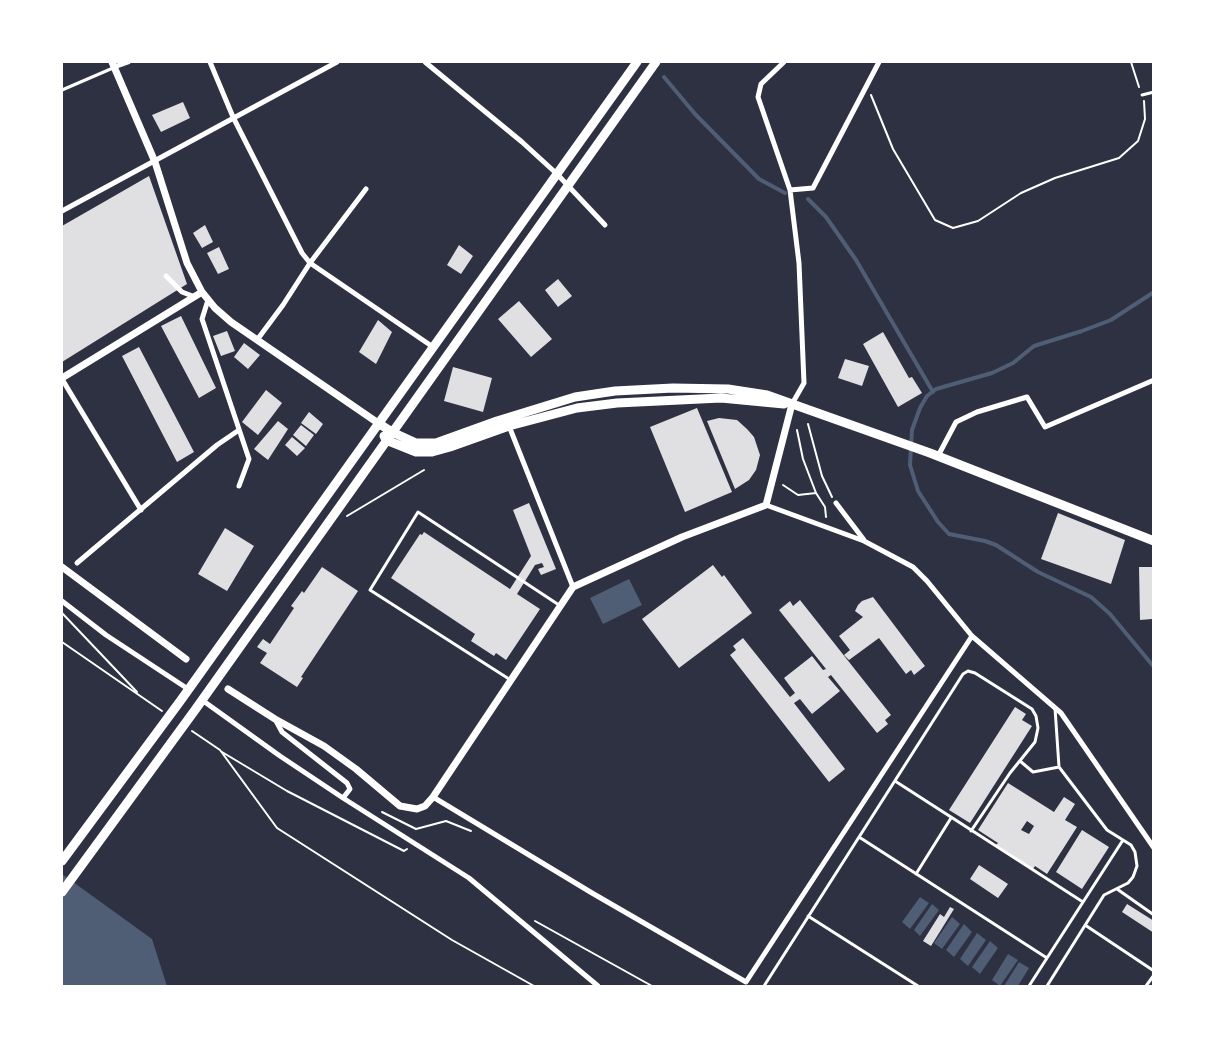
<!DOCTYPE html>
<html>
<head>
<meta charset="utf-8">
<style>
	body { margin:0 }
	#map { position:relative; width:1215px; height:1048px; overflow:hidden; background:#2d3142; font-family:"Source Sans 3",sans-serif }
	canvas { display:block }
	.frame { position:absolute; inset:0; border:63px solid #fff; pointer-events:none }
</style>
</head>
<body>
<div id="map">
<canvas width="1215" height="1048"></canvas>
<div class="frame"></div>
</div>
<script>
const ctx = document.querySelector('canvas').getContext('2d');
ctx.lineJoin = 'round';
function paint(path, color) { ctx.fillStyle = color; ctx.fill(path, 'evenodd'); }
const toPath = rows => new Path2D(rows.map(r => 'M' + r).join(''));
function strokePath(path, color, width, dash) { ctx.strokeStyle = color; ctx.lineWidth = width; ctx.lineCap = dash ? 'butt' : 'round'; ctx.setLineDash(dash || []); ctx.stroke(path); }
paint(toPath([
	[629,579,642,605,603,624,590,598],
	[62,874,152,939,167,986,62,986],
	[920,897,929,903,910,929,902,922],
	[932,904,939,910,920,936,914,930],
	[952,917,960,924,942,949,934,943],
	[964,924,972,932,954,957,946,950],
	[977,933,986,940,968,966,960,959],
	[990,941,998,948,980,974,972,967],
	[1008,954,1018,960,1000,986,992,980],
	[1019,962,1029,968,1018,986,1004,986]
]), '#4f5d75');
strokePath(toPath([
	[664,77,695,114,759,179,785,193],
	[808,199,826,217,856,260,933,392],
	[1154,292,1111,320,1082,331,1034,346,1013,363,992,373,936,389,927,396,920,408,912,430,910,465,918,491,938,522,949,534,985,541,996,545,1038,572,1091,597,1110,614,1154,667]
]), '#4f5d75', 4);
paint(toPath([
	[183,102,190,118,161,132,152,115],
	[149,176,187,284,62,362,62,226],
	[205,225,213,242,202,248,193,233],
	[459,245,473,256,461,274,447,265],
	[219,247,229,269,218,274,207,253],
	[558,279,572,296,558,307,545,290],
	[519,301,552,339,531,357,498,319],
	[181,316,216,388,199,398,161,326],
	[378,320,392,332,376,364,359,352],
	[227,331,235,351,221,356,213,336],
	[883,332,909,378,912,377,922,393,898,407,863,344],
	[244,343,260,355,248,369,234,357],
	[139,347,194,452,177,462,122,356],
	[845,359,869,366,862,386,838,378],
	[453,367,492,378,483,412,444,401],
	[266,390,282,403,258,435,242,422],
	[697,408,732,492,685,512,650,427],
	[309,412,323,424,316,434,301,423],
	[719,418,737,420,747,429,754,437,760,455,756,470,749,480,735,489,707,421],
	[278,421,288,429,268,460,254,449],
	[301,425,314,435,306,446,293,435],
	[292,437,305,448,297,456,285,445],
	[529,503,556,569,541,575,538,569,544,567,542,563,535,565,517,594,540,609,506,660,496,653,494,656,471,641,475,634,391,578,420,534,422,535,424,532,510,589,531,556,513,510],
	[1058,513,1125,540,1111,584,1041,559],
	[225,528,254,546,227,591,198,574],
	[713,565,722,577,724,575,752,613,679,668,642,619],
	[322,567,358,591,301,677,303,678,297,687,260,663,267,653,257,647,263,639,270,644,294,608,291,606,302,591,304,593],
	[1139,567,1154,567,1152,619,1140,620],
	[873,597,925,666,914,675,911,670,906,674,879,638,849,660,844,655,850,650,839,636,863,617,855,611,858,605,862,601],
	[800,600,891,715,885,720,888,724,877,733,831,675,828,677,840,691,812,714,800,699,794,703,845,769,829,782,730,655,736,650,733,646,743,638,790,697,795,693,784,678,812,656,823,670,826,669,779,610,790,601,793,606],
	[1015,707,1026,714,1022,720,1032,726,970,823,949,810],
	[1008,783,1054,812,1064,797,1075,804,1065,820,1077,827,1047,874,1035,866,1033,869,996,845,998,843,978,830],
	[1027,821,1034,826,1029,834,1021,830],
	[1082,830,1109,847,1082,889,1056,872],
	[979,865,1008,884,998,898,970,879],
	[1127,904,1154,921,1154,933,1122,912],
	[950,907,954,909,931,946,923,941,940,914,944,917]
]), '#e0e0e3');
strokePath(toPath([
	[1131,62,1139,87],
	[871,95,893,149,935,220,953,228,978,221,1021,193,1055,178,1119,158,1138,141,1145,119,1144,101],
	[808,424,822,476,832,497],
	[797,430,803,459,816,493,825,507,826,517],
	[783,485,798,495,816,493],
	[347,516,424,470],
	[62,613,137,692],
	[62,642,162,711],
	[192,731,220,750,277,828,452,940,534,986],
	[222,752,287,791,404,851,407,849],
	[382,812,416,829,446,821,471,831],
	[535,921,652,986]
]), '#fff', 2);
strokePath(toPath([
	[62,90,113,68],
	[1142,95,1154,92],
	[509,679,370,590,418,512,559,605],
	[1020,761,1033,772,1059,767],
	[895,781,1083,902],
	[859,837,1047,958],
	[916,874,951,818],
	[1117,889,1154,915],
	[808,916,918,986],
	[1085,925,1154,971],
	[764,986,963,674,968,671,975,673,1032,709,1036,716,1038,728,1035,742,1010,773,971,831],
	[1029,986,1123,840],
	[1047,986,1104,895,1128,883,1133,877,1137,866,1135,852,1131,845,1107,830,1059,767,1055,708],
	[1146,986,1154,975]
]), '#fff', 3);
strokePath(toPath([
	[210,62,233,117,302,253,310,263,433,347],
	[425,62,522,142,557,174,605,225],
	[784,62,761,84,758,97,790,190,799,263,804,383,792,404],
	[114,67,128,62],
	[790,190,813,188,879,62],
	[62,211,337,62],
	[166,276,182,292,195,297],
	[208,300,202,319,249,459,239,486],
	[257,340,283,305,310,263,366,189],
	[62,379,141,510],
	[509,426,573,587],
	[938,456,956,422,977,412,1027,397,1045,427,1154,380],
	[836,503,864,540],
	[766,505,864,541,913,567,927,581,972,636,1061,713,1154,848],
	[77,563,217,445,239,430],
	[62,601,106,635,188,689],
	[202,700,280,756,343,798,350,789,347,783,282,732,275,719],
	[433,797,592,893,746,982,972,636],
	[343,798,469,878,598,986]
]), '#fff', 5);
strokePath(toPath([
	[112,62,155,162,187,263,202,292,215,308,231,322,378,423],
	[62,378,202,292],
	[62,567,186,659],
	[228,689,275,719,324,746,356,769,400,806,417,809,425,806,433,797,573,587,682,537,766,505,792,404]
]), '#fff', 7);
strokePath(toPath([
	[378,423,392,432,416,443,436,443,497,421,575,397,615,391,673,388,728,389,767,395,930,453,1154,541],
	[384,436,386,440,416,452,432,452,450,447,509,426,577,408,617,403,721,398,784,404],
	[62,861,181,700,637,62],
	[62,892,195,710,656,62]
]), '#fff', 9);
</script>
</body>
</html>
